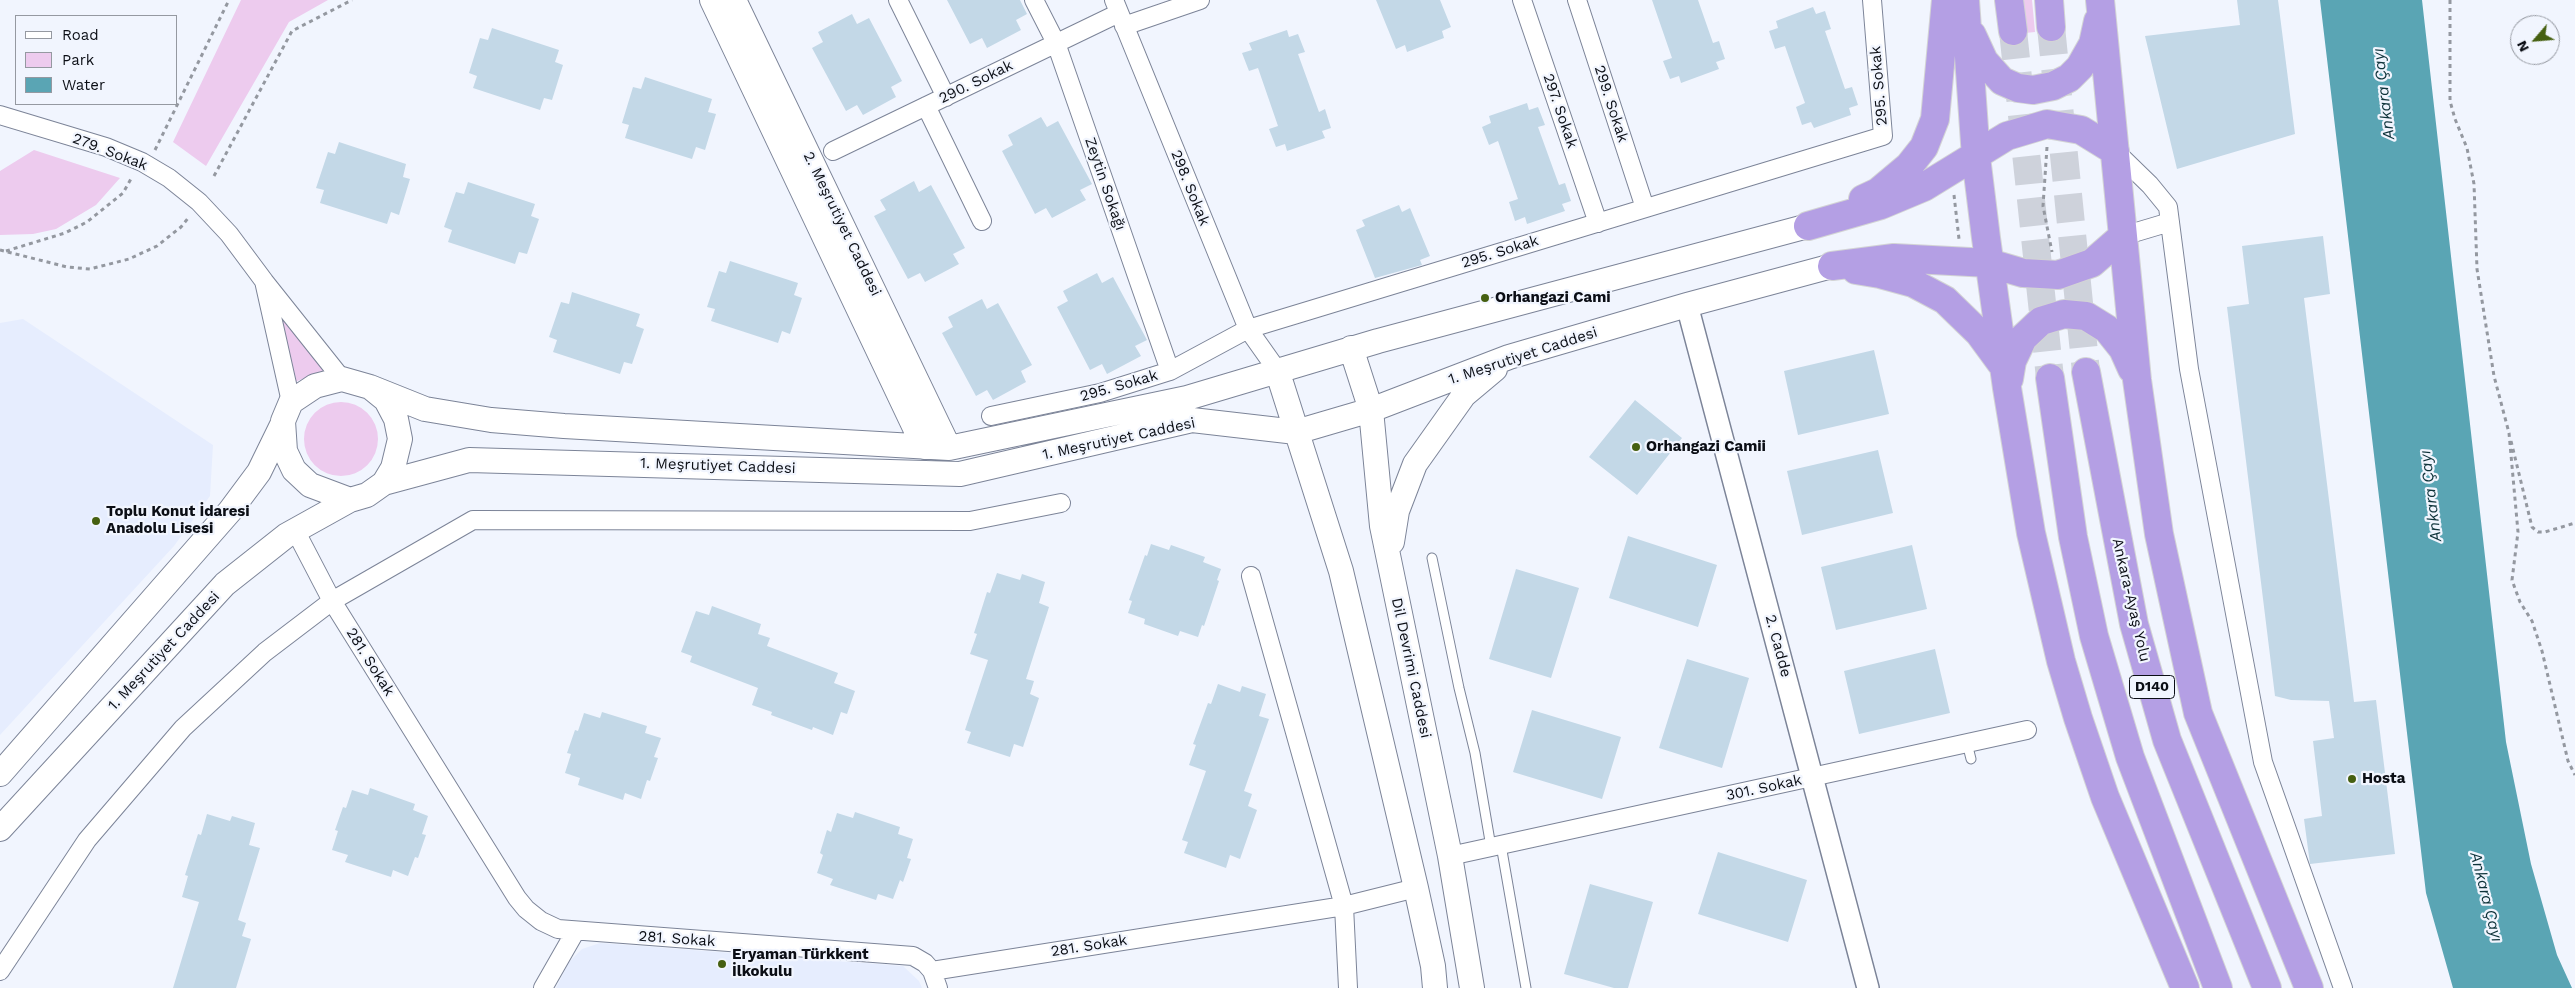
<!DOCTYPE html>
<html>
<head>
<meta charset="utf-8">
<style>
	body { margin:0 }
	#map { position:relative; width:2575px; height:988px; overflow:hidden; background:#f1f5fe; font-family:"Work Sans",sans-serif }
	canvas { display:block }
	.legend { position:absolute; left:15px; top:15px; width:162px; height:90px; box-sizing:border-box; background:#f1f5fe; border:1px solid #9599a1; margin:0; padding:6px 9px; list-style:none; font-size:15px; color:#0b0e15 }
	.legend li { display:flex; align-items:center; gap:10px; height:25px }
	.legend b { width:25px; border:1px solid #9599a1 }
	.north { position:absolute; left:2510px; top:15px; width:50px; height:50px; box-sizing:border-box; background:#f1f5fe; border:1px solid #9599a1; border-radius:50%; rotate:243deg; font-size:14px; font-weight:700; line-height:20px; text-align:center; color:#0b0e15 }
	.north::after { content:''; display:block; margin:auto; width:18px; height:22px; background:#466011; clip-path:polygon(50% 0,100% 100%,50% 72%,0 100%) }
</style>
</head>
<body>
<div id="map">
<canvas width="2575" height="988"></canvas>
<ul class="legend">
<li><b style="height:6px;background:#fff"></b>Road</li>
<li><b style="height:14px;background:#edcbee"></b>Park</li>
<li><b style="height:14px;background:#5aa5b4"></b>Water</li>
</ul>
<div class="north">N</div>
</div>
<script>
const ctx = document.querySelector('canvas').getContext('2d');
ctx.lineJoin = 'round';
function paint(path, color) { ctx.fillStyle = color; ctx.fill(path, 'evenodd'); }
const toPath = rows => new Path2D(rows.map(r => 'M' + r).join(''));
function strokePath(path, color, width, dash) { ctx.strokeStyle = color; ctx.lineWidth = width; ctx.lineCap = dash ? 'butt' : 'round'; ctx.setLineDash(dash || []); ctx.stroke(path); }
function label(font, color, halo, rows, align = 'center') {
  ctx.font = font + ' "Work Sans",sans-serif'; ctx.lineWidth = 4.5; ctx.setLineDash([]); ctx.textBaseline = 'middle'; ctx.strokeStyle = halo; ctx.fillStyle = color; for (const [text, x, y, turn = 0] of rows) {
    ctx.save(); ctx.translate(x, y); ctx.rotate((+turn || 0) * Math.PI / 180); ctx.textAlign = isNaN(turn) ? turn : align; if (halo) ctx.strokeText(text, 0, 0); ctx.fillText(text, 0, 0); ctx.restore();
  }
}
paint(toPath([
	[23,319,213,445,210,496,174,546,0,735,0,323],
	[600,943,903,966,919,981,922,988,556,988,569,962,582,949]
]), '#e6edfe');
paint(toPath([
	[241,0,328,0,289,22,206,166,173,142],
	[2022,0,2032,0,2035,32,2025,33],
	[34,150,120,178,96,205,56,229,33,234,0,235,0,171],
	[280,312,324,370,295,382],
	'304 439a37 37 0 1 1 74 0a37 37 0 1 1-74 0Z'
]), '#edcbee');
paint(toPath([
	[2320,0,2422,0,2506,742,2531,864,2557,955,2572,988,2453,988,2426,893]
]), '#5aa5b4');
paint(toPath([
	[947,0,1020,0,1027,14,1016,20,1021,30,987,48,982,38,970,44],
	[1376,0,1440,0,1451,27,1442,31,1444,38,1407,52,1405,45,1396,49],
	[1652,0,1698,0,1713,43,1719,41,1725,59,1716,62,1719,69,1681,83,1679,76,1670,79,1663,61,1672,58],
	[2237,0,2278,0,2295,134,2177,169,2145,36,2240,25],
	[1813,7,1816,14,1825,11,1831,29,1825,31,1845,89,1852,87,1858,105,1849,108,1851,115,1814,128,1811,122,1802,125,1796,107,1805,103,1795,75,1785,46,1775,49,1769,31,1778,28,1776,21],
	[852,14,857,24,869,18,902,81,891,87,896,97,863,115,857,105,846,111,812,48,823,42,818,32],
	[492,28,559,50,555,62,563,65,552,100,544,98,540,110,473,88,477,76,469,73,480,38,488,40],
	[1287,30,1289,37,1298,34,1305,52,1298,54,1319,112,1325,109,1331,128,1322,131,1325,138,1287,151,1285,144,1276,147,1269,129,1278,126,1258,68,1249,71,1242,53,1252,50,1249,43],
	[645,77,712,99,708,112,716,114,705,150,696,147,692,159,625,138,629,125,622,123,633,87,641,89],
	[1527,103,1529,110,1538,107,1545,125,1538,127,1559,185,1565,183,1571,201,1562,204,1565,211,1527,224,1525,217,1515,221,1509,202,1518,199,1498,141,1489,145,1482,127,1491,123,1489,116],
	[1041,117,1047,127,1058,121,1092,184,1080,190,1086,200,1052,218,1046,208,1035,214,1002,151,1013,145,1008,135],
	[339,142,406,164,403,177,410,179,399,215,391,212,387,224,320,203,324,190,316,188,328,152,335,154],
	[914,181,919,192,931,185,965,248,953,254,959,264,925,282,920,273,908,279,874,216,886,210,880,200],
	[468,182,535,204,531,216,539,219,527,254,519,252,515,264,448,242,452,230,444,227,456,192,464,194],
	[1399,205,1402,212,1410,208,1430,256,1420,260,1422,265,1375,278,1356,230,1365,226,1362,220],
	[2323,236,2330,294,2304,298,2354,702,2376,700,2395,854,2310,864,2304,819,2322,816,2313,741,2334,738,2329,701,2291,700,2275,696,2227,307,2249,304,2242,246],
	[730,261,798,283,794,295,802,298,790,334,782,331,778,343,711,321,715,309,707,307,719,271,726,273],
	[1097,273,1102,283,1113,277,1147,340,1135,346,1141,356,1107,374,1102,364,1090,370,1057,307,1068,301,1063,291],
	[572,292,640,314,636,326,644,329,632,364,624,362,620,374,553,352,557,340,549,337,561,302,569,304],
	[982,299,987,309,998,303,1032,365,1021,371,1026,382,993,400,987,390,976,396,942,333,953,327,948,317],
	[1874,350,1889,414,1798,435,1784,371],
	[1635,400,1682,438,1637,495,1589,457],
	[1878,450,1893,513,1802,535,1787,471],
	[1628,536,1717,565,1698,627,1609,598],
	[1151,544,1169,550,1171,545,1205,557,1203,562,1221,569,1217,580,1219,581,1204,626,1202,625,1198,637,1180,631,1178,636,1144,624,1145,619,1128,613,1132,601,1129,600,1145,555,1147,556],
	[1912,545,1927,609,1836,630,1821,567],
	[1516,569,1579,588,1551,678,1489,659],
	[997,573,1020,580,1022,574,1045,582,1039,603,1049,607,1026,679,1034,681,1030,694,1039,698,1023,747,1014,744,1010,757,967,743,971,732,965,730,988,660,970,654,977,634,974,633,987,592,990,593],
	[712,606,761,624,758,634,770,638,767,646,838,673,834,683,855,691,847,714,841,712,833,735,813,727,812,730,771,715,772,712,752,705,758,688,690,662,692,656,681,652,696,611,709,615],
	[1935,649,1950,713,1859,734,1844,671],
	[1687,659,1749,678,1722,768,1659,748],
	[1218,684,1240,692,1242,686,1266,694,1259,716,1269,719,1244,791,1252,794,1248,806,1257,810,1240,859,1230,855,1226,868,1184,853,1188,842,1182,840,1206,771,1189,765,1196,745,1193,744,1208,703,1211,704],
	[1532,710,1621,737,1602,799,1513,772],
	[602,712,647,726,645,733,661,738,654,757,658,758,650,781,647,780,641,799,625,793,623,800,578,785,580,778,565,773,571,754,567,753,575,730,578,731,584,713,600,718],
	[370,788,415,804,413,810,428,816,422,834,426,835,418,858,415,857,408,876,393,870,391,877,345,862,348,855,332,850,338,831,335,830,343,807,346,808,352,790,368,795],
	[855,812,900,827,898,834,913,839,907,858,911,859,903,882,900,880,893,899,878,894,876,900,830,885,833,879,817,873,823,855,820,853,827,830,831,832,837,813,853,818],
	[207,814,230,821,232,816,255,823,249,845,260,848,238,920,246,923,242,936,251,939,236,988,173,988,199,902,182,897,188,876,185,875,198,834,201,835],
	[1718,852,1807,880,1788,942,1698,914],
	[1590,884,1653,902,1628,988,1614,988,1564,974]
]), '#c3d8e7');
strokePath(toPath([
	[2051,27,2086,372],
	[2013,31,2050,378]
]), '#ced2db', 28, [28, 14]);
const service = toPath([
	[1432,558,1459,688,1475,753,1491,847],
	[1967,743,1971,759],
	[1501,845,1526,988]
]);
const minor = toPath([
	[898,0,946,97],
	[1034,0,1056,43,1170,371],
	[1114,0,1248,329,1277,370],
	[1522,0,1598,223],
	[1577,0,1645,208],
	[1124,26,1200,0],
	[926,106,982,221],
	[0,115,106,147,142,162,169,178,199,202,229,234,264,281],
	[833,151,1119,13],
	[2115,151,2150,185,2168,207,2189,369,2263,762,2343,988],
	[2123,236,2170,222],
	[291,402,264,281,342,379],
	[991,416,1100,393,1170,371,1248,329,1883,136,1872,0],
	[295,530,332,601,517,898,526,909,541,921,558,929,913,956,925,963,932,971,1344,906,1416,888],
	[1251,576,1344,906,1348,988],
	[1450,856,2027,730],
	[0,971,87,840,183,728,265,652,332,601,473,520,970,521,1061,503],
	[932,971,938,988],
	[543,988,575,932]
]);
const tertiary = toPath([
	[1687,305,1868,988]
]);
const secondary = toPath([
	[712,0,924,447],
	[734,0,949,448],
	[1351,348,1371,410,1382,526,1450,856,1472,988],
	[1277,370,1341,571,1416,888,1433,966,1435,988],
	[370,387,425,409,491,420,564,426,949,448,1187,398,1378,341,1808,226],
	[384,483,469,460,960,474,1192,420,1296,432,1371,410,1509,357,1687,305,1832,266],
	[1392,542,1397,511,1415,464,1464,395,1495,369],
	[0,774,230,511,259,472,282,425],
	[0,829,225,584,287,535,350,500,367,495,384,483,393,468,400,439,396,419,386,400,370,387,342,379,315,386,291,402,283,421,285,451,294,470,310,485,350,500]
]);
const trunk = toPath([
	[1965,0,1976,157,1986,238,2007,388,2031,533,2061,661,2078,718,2105,797,2185,988],
	[2009,0,2013,31],
	[2049,0,2051,27],
	[2100,0,2137,380,2159,534,2198,713,2309,988],
	[1972,35,1984,61,2002,81,2018,88,2033,90,2053,86,2069,78,2080,67,2093,44,2098,21],
	[1863,199,1878,192,1909,166,1924,147,1935,119,1946,0],
	[1808,226,1881,205,1924,187,2007,136,2047,124,2081,130,2115,151],
	[1832,266,1894,258,1989,263,2023,273,2058,275,2092,263,2123,236],
	[1856,270,1880,274,1913,283,1945,300,1979,333,2001,363],
	[2086,372,2134,624,2167,740,2267,988],
	[2050,378,2073,537,2094,636,2130,757,2218,988],
	[2009,379,2012,361,2023,338,2041,321,2064,314,2086,316,2107,329,2123,349,2132,369]
]);
strokePath(service, '#7c8498', 11);
strokePath(minor, '#7c8498', 20);
strokePath(tertiary, '#7c8498', 24);
strokePath(secondary, '#7c8498', 26);
strokePath(trunk, '#d3d4d5', 30);
strokePath(toPath([
	[2450,0,2450,101,2455,119,2467,148,2474,184,2477,269,2494,376,2509,433,2518,532,2512,580,2520,602,2532,621,2542,651,2568,761,2575,775],
	[2047,147,2043,206,2052,252],
	[155,150,229,0],
	[214,176,292,31,352,0],
	[1954,195,1959,239],
	[0,250,67,267,90,269,129,259,157,246,181,227,189,217],
	[6,251,65,233,87,222,123,193,132,177],
	[2511,441,2532,527,2538,532,2545,532,2575,523]
]), '#9498a0', 3, [4, 4]);
strokePath(service, '#fff', 9);
strokePath(minor, '#fff', 18);
strokePath(tertiary, '#fff', 21);
strokePath(secondary, '#fff', 24);
strokePath(trunk, '#b49fe4', 28);
for (const [x, y, r, color] of [
	[1485,298,5,"#466011"],
	[1636,447,5,"#466011"],
	[96,521,5,"#466011"],
	[2352,779,5,"#466011"],
	[722,964,5,"#466011"]
]) { const dot = new Path2D(); dot.arc(x, y, r, 0, 2 * Math.PI); ctx.fillStyle = color; ctx.fill(dot); strokePath(dot, '#f1f5fe', 2); }
for (const [x, y, w] of [
	[2152,687,45]
]) { const box = new Path2D(); box.roundRect(x - w / 2, y - 11.5, w, 23, 4); ctx.fillStyle = '#f1f5fe'; ctx.fill(box); strokePath(box, '#0b0e15', 1); }
label('bold 14px', '#0b0e15', null, [
	["D140",2152,687]
]);
label('15px', '#0b0e15', '#f1f5fe', [
	["290. Sokak",976,82,-26],
	["295. Sokak",1879,86,-95],
	["299. Sokak",1611,104,72],
	["297. Sokak",1560,111,71],
	["279. Sokak",110,152,21],
	["Zeytin Sokağı",1105,184,71],
	["298. Sokak",1190,188,68],
	["2. Meşrutiyet Caddesi",842,224,64],
	["295. Sokak",1500,252,-17],
	["1. Meşrutiyet Caddesi",1523,356,-18],
	["295. Sokak",1119,386,-16],
	["1. Meşrutiyet Caddesi",1119,439,-12],
	["1. Meşrutiyet Caddesi",718,466,2],
	["Ankara-Ayaş Yolu",2131,600,77],
	["2. Cadde",1778,646,75],
	["1. Meşrutiyet Caddesi",164,651,-47],
	["281. Sokak",370,662,58],
	["Dil Devrimi Caddesi",1411,668,78],
	["301. Sokak",1764,788,-12],
	["281. Sokak",677,939,4],
	["281. Sokak",1089,946,-9]
]);
label('bold 15px', '#0b0e15', '#f1f5fe', [
	["Orhangazi Cami",1495,298],
	["Orhangazi Camii",1646,447],
	["Toplu Konut İdaresi",106,512],
	["Anadolu Lisesi",106,529],
	["Hosta",2362,779],
	["Eryaman Türkkent",732,955],
	["İlkokulu",732,972]
], 'left');
label('italic 16px', '#0e333a', '#f1f5fe', [
	["Ankara Çayı",2384,94,-97],
	["Ankara Çayı",2431,496,-97],
	["Ankara Çayı",2486,897,76]
]);
</script>
</body>
</html>
